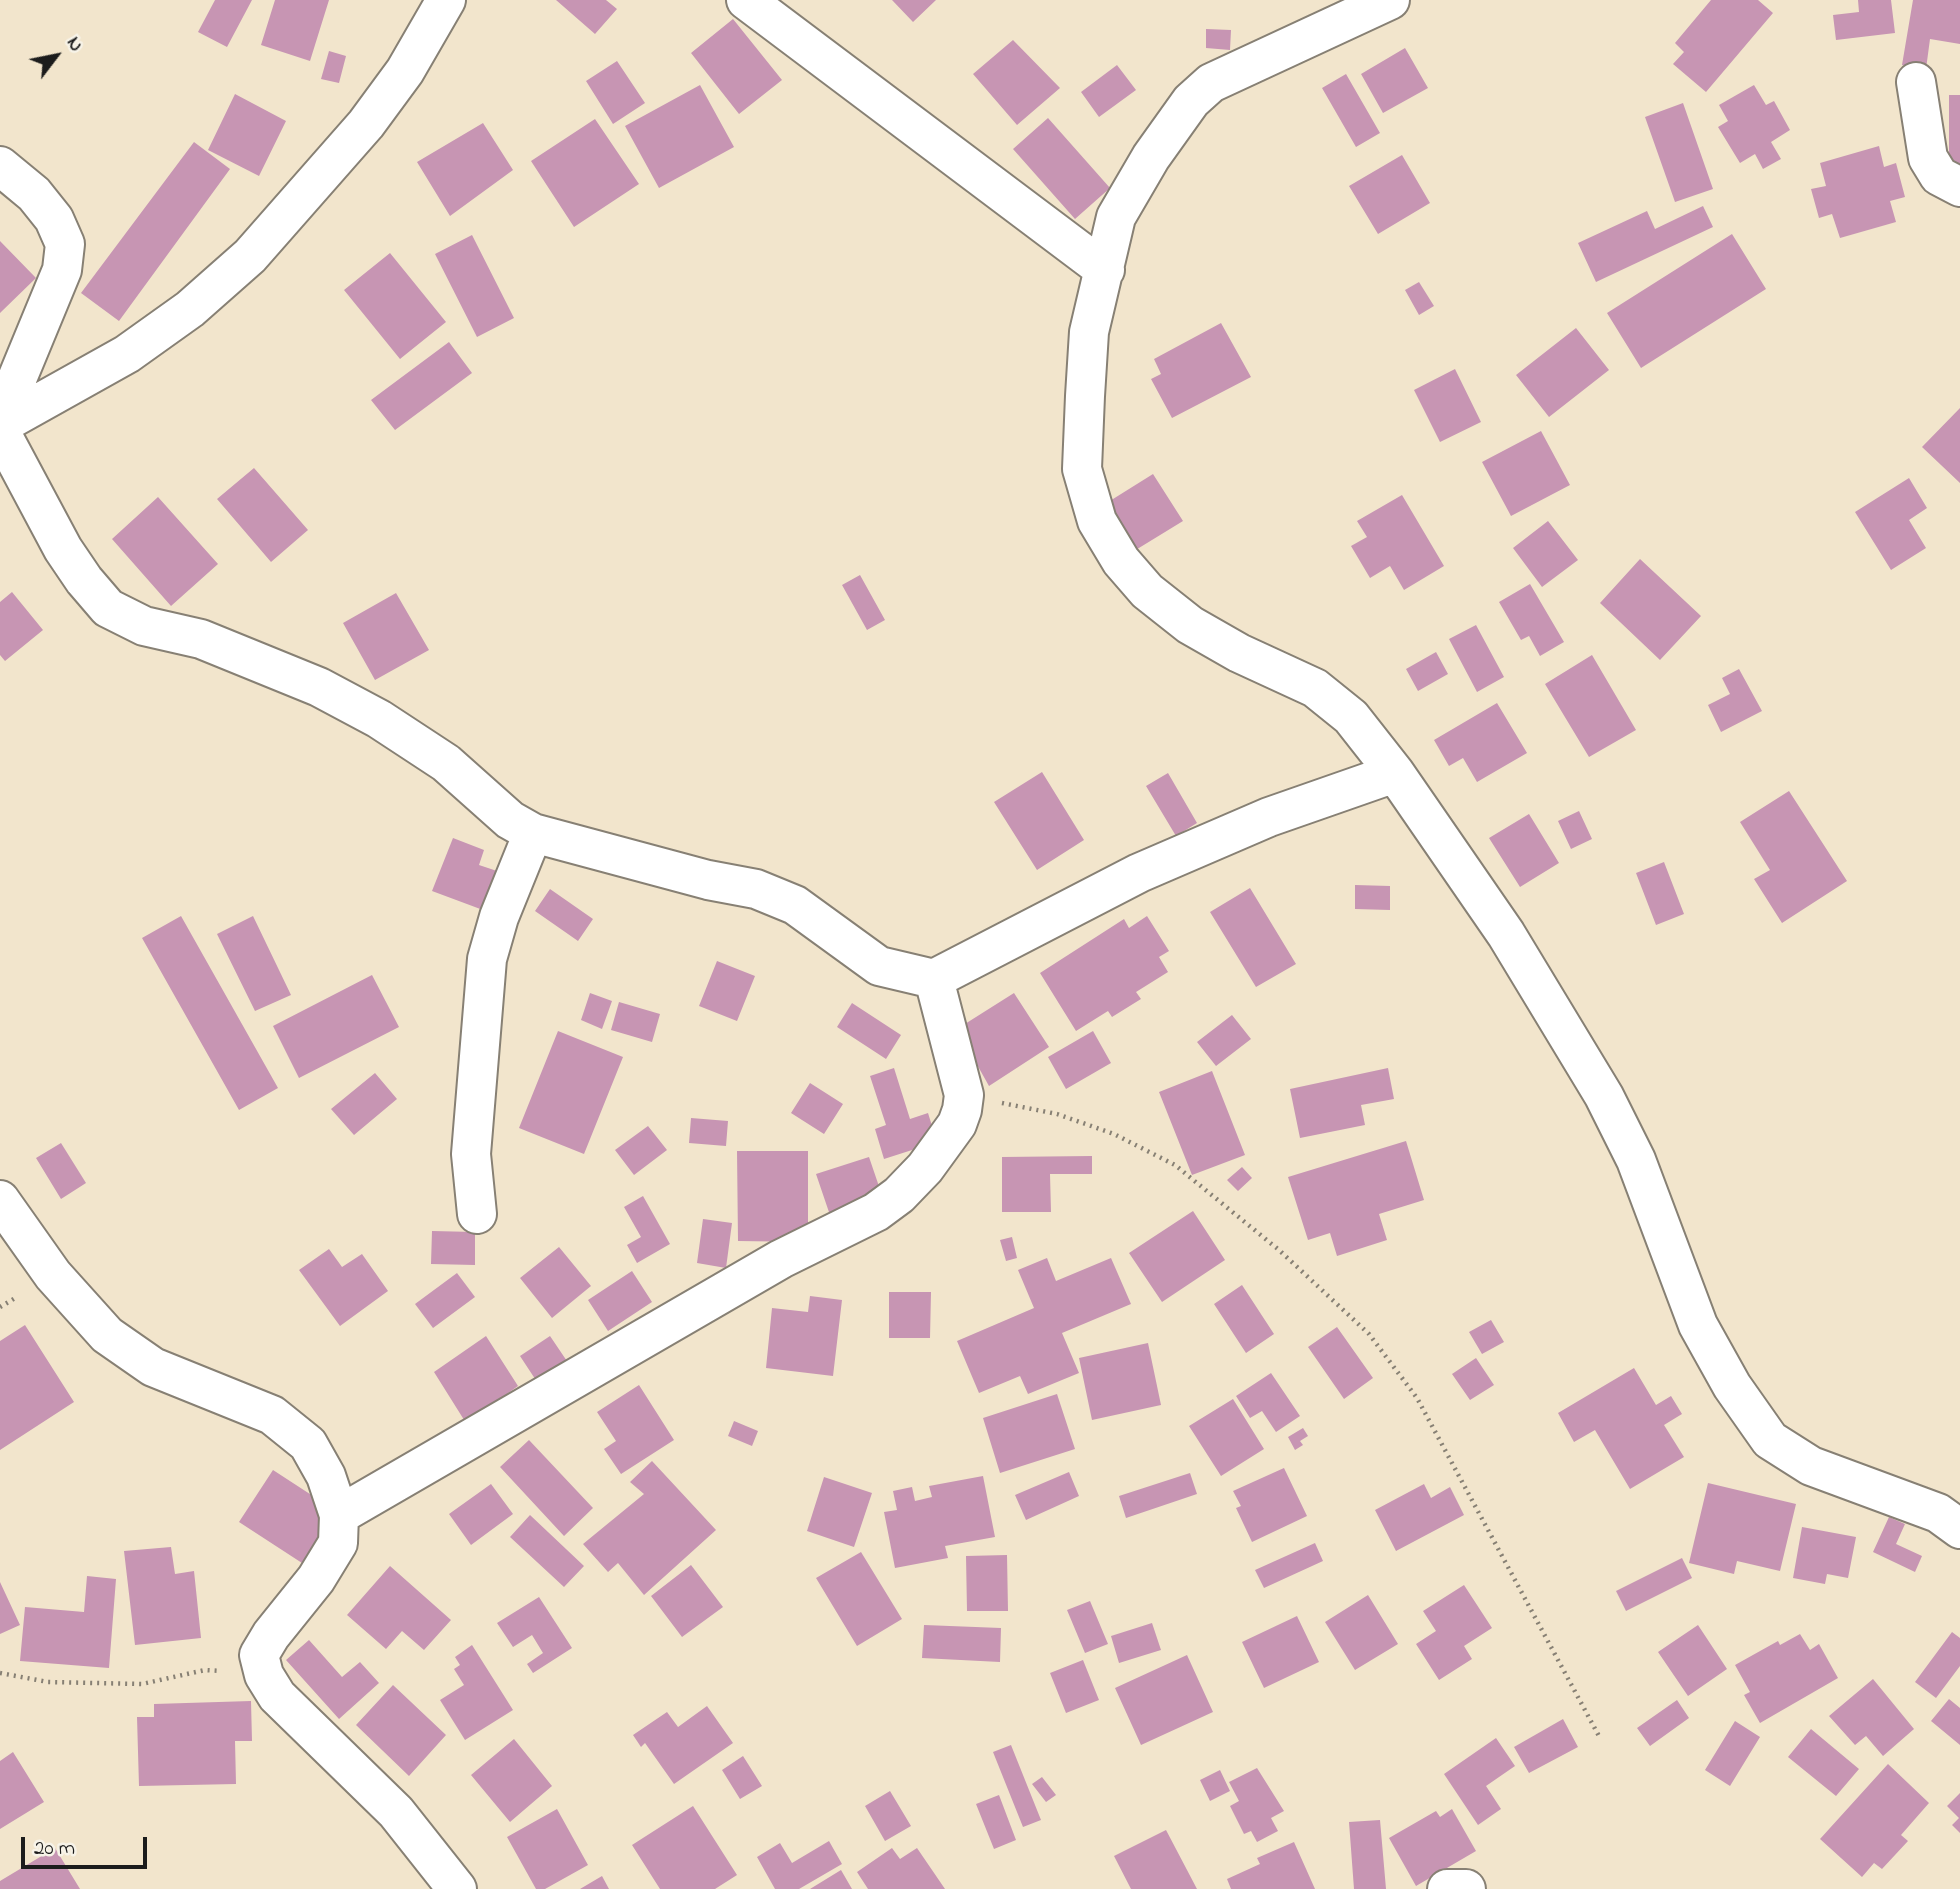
<!DOCTYPE html>
<html>
<head>
<meta charset="utf-8">
<style>
	body { margin:0 }
	#map { position:relative; width:1960px; height:1889px; overflow:hidden; background:#f2e5cc; font-family:"Indie Flower",sans-serif }
	canvas { display:block }
	.north { position:absolute; left:21px; top:21px; width:70px; height:70px; -webkit-text-stroke:5px #f7f3e8; paint-order:stroke; rotate:58deg; font-size:19px; font-weight:700; line-height:28px; text-align:center; color:#1c1c1c }
	.north::after { content:''; display:block; margin:auto; width:24px; height:32px; background:#1c1c1c; clip-path:polygon(50% 0,100% 100%,50% 72%,0 100%) }
	.scale { position:absolute; left:21px; top:1837px; width:126px; height:32px; box-sizing:border-box; border:4px solid #1c1c1c; border-top:0; padding-left:9px; font-size:21px; line-height:24px; white-space:nowrap; color:#1c1c1c; -webkit-text-stroke:5px #f7f3e8; paint-order:stroke }
</style>
</head>
<body>
<div id="map">
<canvas width="1960" height="1889"></canvas>
<div class="north">N</div>
<div class="scale">20 m</div>
</div>
<script>
const ctx = document.querySelector('canvas').getContext('2d');
ctx.lineJoin = 'round';
function paint(path, color) { ctx.fillStyle = color; ctx.fill(path, 'evenodd'); }
const toPath = rows => new Path2D(rows.map(r => 'M' + r).join(''));
function strokePath(path, color, width, dash) { ctx.strokeStyle = color; ctx.lineWidth = width; ctx.lineCap = dash ? 'butt' : 'round'; ctx.setLineDash(dash || []); ctx.stroke(path); }
paint(toPath([
	[215,0,252,0,227,47,198,32],
	[275,0,329,0,310,61,261,45],
	[556,0,606,0,617,9,595,34],
	[892,0,936,0,913,22],
	[1711,0,1758,0,1773,13,1706,92,1673,64,1684,52,1675,43],
	[1858,0,1891,0,1895,33,1836,40,1833,15,1859,12],
	[1913,0,1960,0,1960,44,1930,39,1926,69,1902,65],
	[733,19,782,80,739,114,691,53],
	[1206,29,1231,30,1230,50,1206,48],
	[1013,40,1060,88,1017,125,973,74],
	[1405,48,1428,88,1383,113,1361,74],
	[329,51,346,56,339,83,321,79],
	[617,61,645,103,613,124,586,81],
	[1117,65,1136,90,1099,117,1081,92],
	[1346,74,1380,133,1356,147,1322,88],
	[700,85,734,147,659,188,625,126],
	[1754,85,1766,105,1774,101,1790,130,1771,142,1781,159,1763,169,1755,154,1740,163,1718,127,1728,121,1719,105],
	[235,94,286,121,259,176,208,150],
	[1949,95,1960,95,1960,163,1949,163],
	[1683,103,1713,189,1675,202,1645,117],
	[1048,118,1110,188,1075,219,1013,149],
	[595,119,639,184,574,227,531,161],
	[483,123,513,170,450,216,417,162],
	[194,142,230,169,119,321,81,293],
	[1879,146,1884,167,1896,163,1905,197,1890,201,1896,222,1840,238,1832,214,1819,218,1811,189,1826,186,1820,163],
	[1402,155,1430,203,1378,234,1349,186],
	[1703,206,1713,227,1596,282,1578,243,1647,211,1655,229],
	[1732,234,1766,289,1641,368,1607,313],
	[472,235,514,318,477,337,435,254],
	[0,241,36,278,0,313],
	[390,253,446,322,400,359,344,290],
	[1419,282,1434,306,1419,315,1405,290],
	[1221,323,1251,377,1172,418,1151,379,1161,374,1154,359],
	[1576,328,1609,370,1549,417,1516,375],
	[449,342,472,373,395,430,371,400],
	[1455,369,1481,422,1440,442,1414,390],
	[1960,408,1960,483,1922,447],
	[1541,431,1570,485,1511,516,1482,462],
	[254,468,308,530,271,562,217,499],
	[1153,474,1183,521,1134,551,1105,504],
	[1909,478,1927,508,1909,520,1926,548,1891,570,1855,512],
	[1402,495,1444,566,1404,590,1390,566,1370,578,1351,546,1367,537,1357,521],
	[158,497,218,564,171,606,112,539],
	[1548,521,1578,560,1542,587,1513,548],
	[1640,559,1701,616,1660,660,1600,603],
	[860,575,885,620,867,630,842,585],
	[1530,584,1564,642,1540,656,1529,636,1521,640,1499,602],
	[12,592,43,630,5,661,0,655,0,602],
	[396,593,429,650,375,680,343,623],
	[1476,625,1504,677,1477,692,1449,639],
	[1436,652,1448,674,1418,691,1406,669],
	[1592,655,1636,730,1589,757,1545,684],
	[1739,669,1762,711,1721,732,1708,705,1730,694,1722,678],
	[1497,703,1527,753,1477,782,1463,758,1449,766,1434,740],
	[1042,772,1084,840,1037,870,994,802],
	[1168,773,1197,823,1176,836,1146,786],
	[1789,791,1847,881,1782,923,1754,879,1770,870,1740,822],
	[1579,811,1592,839,1571,849,1558,821],
	[1529,814,1559,863,1520,887,1489,838],
	[453,838,484,850,479,865,497,871,483,910,432,891],
	[1664,862,1684,914,1656,925,1636,873],
	[1355,885,1390,886,1390,910,1355,909],
	[1250,888,1296,964,1256,987,1210,912],
	[550,889,593,919,578,941,535,911],
	[181,916,278,1088,239,1110,142,938],
	[253,916,291,995,255,1011,217,934],
	[1147,916,1169,951,1159,957,1168,972,1136,992,1141,999,1112,1017,1108,1011,1076,1031,1040,973,1124,919,1129,928],
	[717,961,755,976,737,1021,699,1006],
	[372,975,399,1027,299,1078,273,1026],
	[590,993,612,1001,602,1029,581,1020],
	[1014,993,1049,1047,989,1086,957,1029],
	[619,1002,660,1014,652,1042,611,1030],
	[852,1003,901,1035,886,1059,837,1027],
	[1232,1015,1251,1039,1216,1066,1197,1042],
	[558,1031,623,1057,584,1154,519,1128],
	[1093,1031,1111,1063,1066,1089,1048,1057],
	[894,1068,910,1119,928,1113,937,1142,884,1159,875,1129,886,1125,870,1076],
	[1388,1068,1394,1099,1361,1105,1365,1125,1300,1138,1290,1089],
	[1212,1071,1245,1155,1192,1175,1159,1092],
	[375,1073,397,1099,354,1135,331,1109],
	[810,1083,843,1104,824,1134,791,1113],
	[691,1118,728,1121,726,1146,689,1143],
	[648,1126,667,1150,634,1175,615,1150],
	[1406,1141,1424,1200,1379,1214,1387,1240,1337,1256,1330,1233,1308,1240,1288,1177],
	[61,1143,86,1183,61,1199,36,1158],
	[737,1151,808,1151,808,1242,738,1241],
	[1092,1156,1092,1174,1050,1174,1051,1212,1002,1212,1002,1157],
	[869,1157,885,1204,832,1221,816,1174],
	[1242,1167,1252,1178,1238,1191,1227,1180],
	[643,1196,670,1244,637,1263,627,1245,641,1237,624,1207],
	[1193,1211,1225,1260,1162,1302,1129,1253],
	[703,1219,732,1223,726,1268,697,1263],
	[432,1231,475,1232,475,1265,431,1264],
	[1012,1237,1017,1258,1006,1261,1000,1240],
	[559,1247,591,1286,552,1318,520,1278],
	[329,1249,342,1267,362,1254,388,1291,340,1326,299,1270],
	[1047,1258,1056,1281,1111,1258,1131,1304,1062,1333,1079,1373,1028,1394,1020,1376,979,1393,957,1341,1034,1308,1018,1270],
	[632,1271,652,1302,608,1331,588,1300],
	[457,1273,475,1297,433,1328,415,1304],
	[1242,1285,1274,1334,1246,1353,1214,1304],
	[889,1292,931,1292,930,1338,889,1338],
	[810,1296,842,1300,833,1376,766,1368,772,1308,808,1312],
	[1491,1320,1504,1342,1482,1354,1469,1332],
	[25,1325,74,1402,0,1450,0,1341],
	[1337,1327,1373,1378,1344,1399,1308,1347],
	[486,1336,518,1386,466,1423,434,1372],
	[550,1336,573,1370,543,1391,520,1356],
	[1148,1343,1161,1405,1092,1420,1079,1358],
	[1476,1358,1494,1385,1470,1400,1452,1374],
	[1634,1368,1656,1405,1671,1396,1682,1414,1664,1425,1684,1457,1630,1489,1595,1430,1574,1442,1558,1413],
	[1271,1373,1300,1416,1276,1432,1262,1411,1250,1418,1236,1396],
	[639,1385,674,1440,621,1474,604,1449,616,1441,597,1412],
	[1057,1394,1075,1449,1000,1473,983,1418],
	[1233,1399,1264,1449,1221,1476,1189,1426],
	[734,1421,758,1431,752,1446,728,1436],
	[1303,1428,1308,1436,1300,1441,1303,1445,1295,1450,1288,1437],
	[529,1440,593,1508,564,1536,500,1467],
	[652,1461,716,1530,644,1595,618,1563,608,1572,583,1544,644,1494,630,1482],
	[1284,1468,1307,1516,1252,1542,1236,1508,1241,1506,1233,1491],
	[273,1470,336,1511,302,1563,239,1522],
	[1069,1472,1079,1496,1026,1520,1015,1495],
	[1190,1473,1197,1494,1126,1518,1119,1496],
	[983,1476,995,1537,945,1546,948,1558,895,1568,884,1512,897,1510,893,1491,912,1487,915,1501,932,1497,929,1486],
	[824,1477,872,1493,854,1547,807,1531],
	[1708,1483,1796,1504,1780,1571,1737,1561,1734,1574,1689,1563],
	[491,1484,513,1514,471,1545,449,1514],
	[1424,1484,1431,1498,1450,1487,1464,1515,1396,1551,1375,1510],
	[530,1515,584,1566,564,1587,510,1537],
	[1889,1517,1905,1524,1896,1544,1922,1556,1915,1572,1873,1552],
	[1802,1527,1856,1537,1848,1578,1827,1574,1825,1584,1793,1578],
	[1315,1543,1323,1561,1264,1588,1255,1570],
	[171,1547,175,1574,194,1571,201,1638,135,1645,124,1551],
	[861,1552,902,1619,857,1646,816,1578],
	[1007,1555,1008,1611,967,1611,966,1556],
	[1682,1558,1692,1578,1626,1611,1616,1591],
	[691,1565,723,1607,682,1637,651,1596],
	[390,1566,451,1620,424,1650,402,1631,386,1649,347,1615],
	[87,1576,116,1579,109,1668,20,1661,25,1607,84,1612],
	[0,1582,20,1625,0,1634],
	[1464,1585,1492,1628,1464,1646,1472,1659,1439,1680,1416,1644,1436,1631,1423,1611],
	[1368,1595,1398,1644,1355,1670,1325,1622],
	[539,1597,572,1648,533,1673,527,1664,543,1653,532,1635,513,1647,497,1623],
	[1090,1601,1108,1644,1085,1653,1067,1610],
	[1297,1616,1319,1662,1264,1688,1242,1642],
	[1152,1623,1161,1650,1119,1663,1111,1636],
	[924,1625,1001,1628,1000,1662,922,1658],
	[1698,1625,1727,1669,1688,1696,1658,1652],
	[1952,1632,1960,1638,1960,1666,1936,1698,1915,1682],
	[1800,1634,1810,1650,1819,1644,1838,1678,1760,1723,1744,1695,1750,1692,1735,1665,1778,1641,1780,1645],
	[309,1640,342,1677,360,1662,379,1683,339,1719,286,1660],
	[472,1645,513,1710,465,1740,440,1700,464,1685,454,1669,460,1665,455,1657],
	[1187,1655,1213,1712,1141,1745,1115,1688],
	[1083,1660,1099,1700,1066,1713,1050,1673],
	[1873,1679,1914,1729,1883,1756,1866,1736,1855,1745,1829,1716],
	[393,1685,446,1735,409,1776,356,1725],
	[1949,1699,1960,1708,1960,1745,1931,1721],
	[1677,1700,1689,1718,1650,1746,1637,1728],
	[251,1701,252,1741,235,1741,236,1784,139,1786,137,1717,154,1717,154,1704],
	[707,1706,733,1743,674,1784,645,1743,641,1747,633,1735,667,1712,678,1727],
	[1563,1719,1578,1747,1529,1773,1514,1747],
	[1735,1721,1760,1737,1730,1786,1705,1770],
	[1811,1729,1859,1769,1836,1796,1788,1757],
	[1496,1738,1515,1766,1486,1786,1501,1809,1478,1825,1444,1774],
	[514,1739,552,1786,510,1822,471,1775],
	[1011,1745,1041,1820,1023,1827,993,1752],
	[13,1752,44,1802,0,1829,0,1761],
	[743,1756,762,1786,740,1799,722,1770],
	[1888,1764,1929,1803,1901,1835,1908,1841,1882,1869,1874,1863,1862,1877,1820,1839],
	[1257,1768,1284,1811,1271,1818,1278,1831,1257,1842,1251,1831,1244,1834,1230,1806,1239,1801,1229,1782],
	[1220,1770,1230,1791,1210,1801,1200,1780],
	[1042,1777,1056,1795,1046,1802,1032,1784],
	[890,1791,911,1826,885,1841,865,1806],
	[1960,1793,1960,1833,1952,1825,1959,1818,1947,1806],
	[999,1795,1016,1840,994,1849,976,1804],
	[693,1806,737,1875,715,1889,660,1889,632,1845],
	[557,1809,588,1865,545,1889,536,1889,507,1837],
	[1452,1809,1476,1851,1416,1886,1389,1838,1436,1811,1440,1817],
	[1380,1820,1386,1889,1354,1889,1349,1822],
	[1166,1830,1197,1889,1131,1889,1114,1856],
	[829,1841,842,1864,799,1889,775,1889,757,1857,780,1843,792,1863],
	[1294,1842,1315,1889,1231,1889,1227,1879,1260,1864,1257,1858],
	[55,1848,80,1889,0,1889,0,1881],
	[892,1848,900,1859,917,1848,945,1889,868,1889,857,1872],
	[841,1870,852,1889,810,1889],
	[602,1876,609,1889,580,1889]
]), '#c795b3');
const minor = toPath([
	[746,0,1105,270],
	[1390,0,1211,83,1191,101,1151,157,1116,217,1089,332,1085,396,1082,469,1097,521,1121,561,1147,591,1190,625,1239,653,1315,688,1351,717,1395,773,1506,934,1604,1096,1636,1160,1698,1325,1732,1386,1770,1440,1811,1466,1938,1513,1960,1529],
	[1916,82,1928,158,1939,176,1960,187],
	[0,166,34,194,54,219,65,244,62,270,0,420],
	[0,425,127,354,190,309,250,256,366,124,405,71,446,0],
	[0,431,63,549,84,580,108,608,144,626,201,639,319,687,379,719,446,763,510,820,533,833,708,880,756,889,795,905,879,966,934,979,1139,873,1269,817,1395,773],
	[0,1200,53,1275,107,1335,153,1367,272,1415,308,1444,326,1476,339,1515,338,1543,316,1579,271,1635,259,1655,264,1675,277,1696,396,1812,457,1889],
	[477,1214,471,1154,487,959,499,917,533,833],
	[339,1515,781,1259,876,1212,899,1195,925,1168,957,1124,962,1110,964,1095,934,979],
	[1447,1889,1466,1889]
]);
strokePath(minor, '#878074', 42);
strokePath(toPath([
	[1002,1103,1057,1114,1114,1134,1175,1165,1279,1250,1369,1334,1417,1398,1600,1738],
	[0,1307,17,1297],
	[0,1673,48,1682,142,1684,205,1670,221,1671]
]), '#878074', 4.5, [2, 5]);
strokePath(minor, '#fff', 38);
</script>
</body>
</html>
